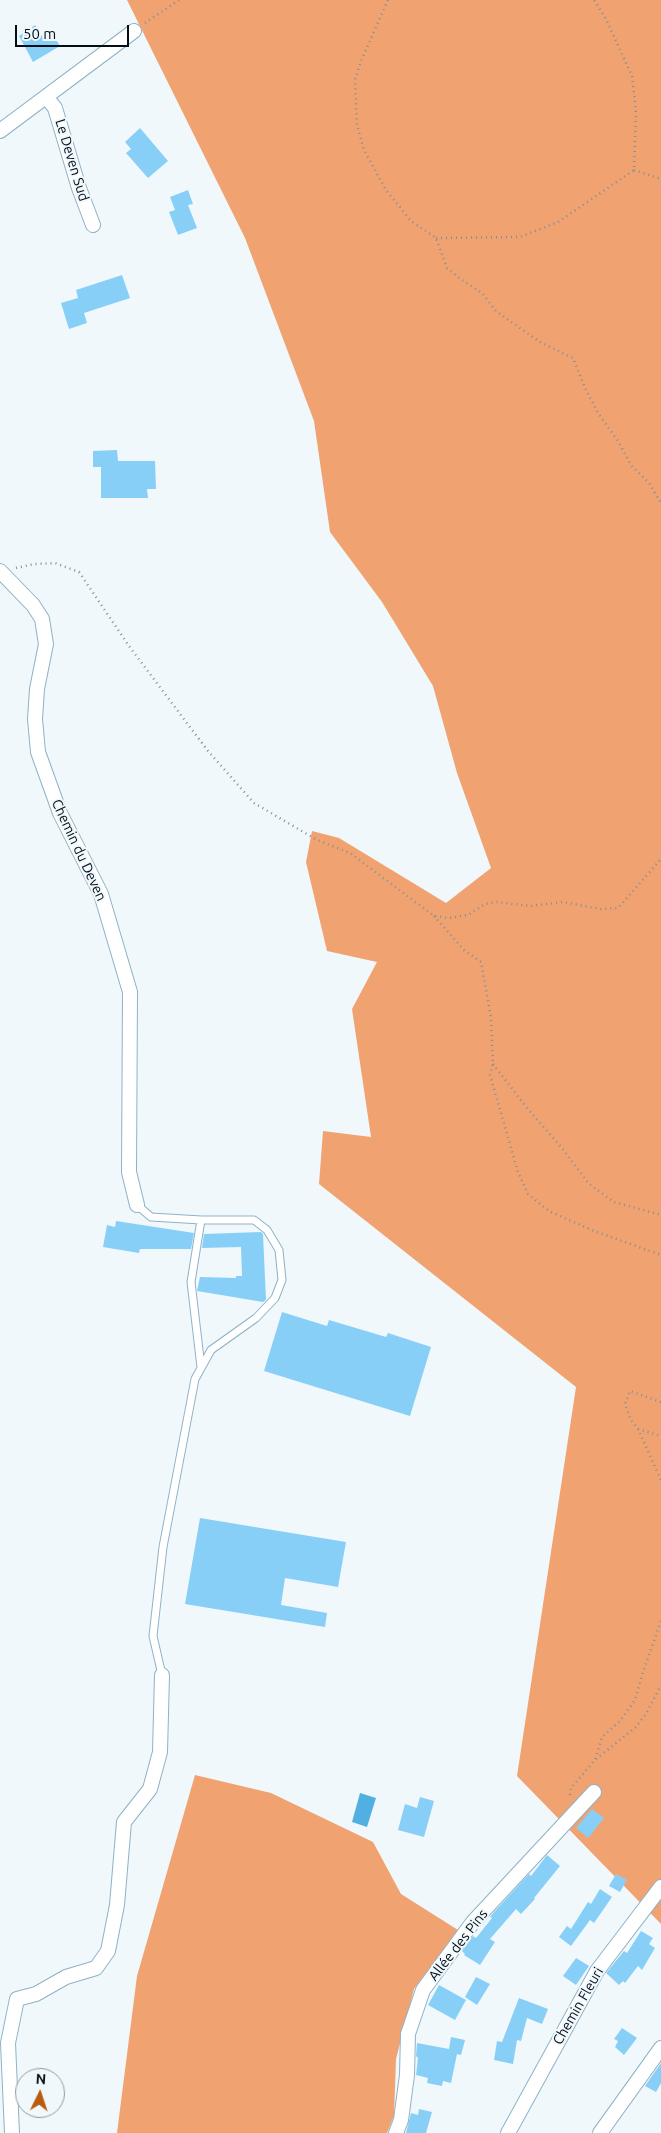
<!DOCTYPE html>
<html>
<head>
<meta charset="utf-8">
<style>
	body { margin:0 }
	#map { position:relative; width:661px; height:2133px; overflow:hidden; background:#f0f8fc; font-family:Ubuntu,sans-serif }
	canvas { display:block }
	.north { position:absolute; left:15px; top:2068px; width:50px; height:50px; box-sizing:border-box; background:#f0f8fc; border:1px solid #919ba0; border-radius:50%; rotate:4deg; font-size:14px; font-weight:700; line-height:20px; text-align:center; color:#030f16 }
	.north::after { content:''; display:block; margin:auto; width:18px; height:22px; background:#ba5c0f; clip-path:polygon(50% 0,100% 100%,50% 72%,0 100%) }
	.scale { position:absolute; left:15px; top:25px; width:114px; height:22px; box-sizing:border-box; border:2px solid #030f16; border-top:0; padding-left:6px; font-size:15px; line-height:18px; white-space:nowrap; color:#030f16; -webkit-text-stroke:4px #f0f8fc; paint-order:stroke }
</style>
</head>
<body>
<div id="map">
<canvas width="661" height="2133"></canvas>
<div class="north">N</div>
<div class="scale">50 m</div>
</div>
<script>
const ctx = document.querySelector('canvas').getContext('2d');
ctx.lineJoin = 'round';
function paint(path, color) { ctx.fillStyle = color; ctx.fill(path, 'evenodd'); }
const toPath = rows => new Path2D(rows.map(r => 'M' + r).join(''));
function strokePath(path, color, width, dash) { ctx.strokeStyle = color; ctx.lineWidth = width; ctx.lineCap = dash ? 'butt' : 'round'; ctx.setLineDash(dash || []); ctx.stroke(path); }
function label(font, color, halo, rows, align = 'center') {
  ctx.font = font + ' Ubuntu,sans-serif'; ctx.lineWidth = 4; ctx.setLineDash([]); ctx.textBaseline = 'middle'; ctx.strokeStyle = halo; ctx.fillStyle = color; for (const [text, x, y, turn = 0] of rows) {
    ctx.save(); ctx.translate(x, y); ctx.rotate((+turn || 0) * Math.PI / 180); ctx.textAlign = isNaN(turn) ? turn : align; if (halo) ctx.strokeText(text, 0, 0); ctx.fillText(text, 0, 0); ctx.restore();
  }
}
paint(toPath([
	[127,0,661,0,661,1924,517,1776,576,1387,319,1184,323,1131,371,1137,352,1009,377,962,327,951,306,862,312,831,339,838,446,903,491,868,457,773,433,686,382,602,330,532,314,421,245,238],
	[195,1775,271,1793,373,1842,401,1894,458,1930,414,1989,396,2059,394,2116,387,2133,117,2133,137,1976]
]), '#f1a271');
paint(toPath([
	[360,1793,376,1798,367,1827,352,1822]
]), '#51b0e1');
paint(toPath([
	[35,25,45,41,54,36,60,46,33,62,19,36],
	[140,128,168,161,148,178,126,153,131,149,125,142],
	[188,190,193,204,188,205,197,228,178,235,169,212,175,210,170,197],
	[122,275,130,298,84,313,87,323,69,329,61,303,78,298,76,290],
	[117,450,118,461,155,461,156,489,147,489,148,498,101,498,101,467,93,467,93,451],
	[116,1221,194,1233,191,1249,140,1249,139,1253,103,1247,107,1225,115,1227],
	[261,1232,263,1234,266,1300,263,1302,197,1291,200,1277,236,1278,236,1276,242,1276,241,1247,202,1248,204,1234],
	[282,1312,327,1326,329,1320,386,1337,388,1333,431,1347,410,1416,264,1371],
	[200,1518,346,1542,338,1587,285,1578,281,1605,327,1613,325,1627,185,1604],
	[420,1797,434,1801,424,1837,398,1830,405,1804,417,1808],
	[592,1809,604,1818,588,1838,576,1828],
	[547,1855,560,1866,534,1898,535,1899,521,1914,516,1909,490,1939,495,1942,480,1965,464,1955,465,1954,462,1951,473,1936,476,1938,492,1918,490,1917,495,1911,529,1874,531,1876],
	[616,1874,627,1880,620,1892,609,1886],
	[600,1889,612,1897,594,1923,590,1920,571,1946,559,1937,567,1926,571,1929,588,1902,591,1904],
	[641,1931,653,1938,649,1944,655,1948,642,1970,638,1966,625,1983,623,1981,619,1985,606,1973,624,1951,627,1953],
	[576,1958,589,1966,576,1985,563,1976],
	[476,1977,490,1984,477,2005,465,1997],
	[439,1985,466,2000,455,2020,428,2005],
	[519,1998,548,2009,542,2024,527,2018,521,2041,517,2040,513,2064,494,2060,497,2041,502,2042],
	[622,2028,637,2038,624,2055,615,2047,618,2041,614,2039],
	[451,2037,465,2040,461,2055,457,2054,451,2083,443,2081,442,2086,427,2083,428,2078,416,2075,418,2058,416,2056,417,2043,449,2049],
	[661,2063,661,2083,656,2092,645,2086],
	[419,2109,432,2112,426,2133,406,2133,411,2113,418,2115]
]), '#88cff7');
const lane = toPath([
	[137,1205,151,1217,201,1220],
	[162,1675,153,1636,163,1547,195,1379,211,1350,256,1318,275,1298,282,1280,279,1250,267,1230,254,1220,201,1220,191,1282,201,1367]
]);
const street = toPath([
	[47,98,55,108,79,188,93,225],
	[0,131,134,31],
	[0,571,33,605,42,619,46,644,37,689,35,719,38,752,60,813,101,894,130,992,129,1172,137,1205],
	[12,2133,8,2043,17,1999,36,1994,66,1977,96,1968,108,1951,117,1905,124,1822,150,1789,160,1752,162,1675],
	[396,2133,401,2120,407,2075,408,2034,423,1990,473,1922,594,1792],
	[508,2133,597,1971,661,1887],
	[600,2133,661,2048]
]);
strokePath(lane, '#8eb2c7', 9);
strokePath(street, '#8eb2c7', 16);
strokePath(toPath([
	[388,0,361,61,355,80,357,125,364,150,376,172,386,190,411,221,436,238,447,268,459,278,482,293,496,311,514,324,540,342,573,358,585,388,598,413,618,441,631,465,649,483,661,503],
	[145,23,179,0],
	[634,170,661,179],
	[436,238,520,237,558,222,634,170,636,111,632,76,606,19,594,0],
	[16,568,34,564,55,563,79,572,129,646,208,751,254,803,317,840,350,853,434,916,449,918,468,915,485,904,497,902,531,906,563,902,600,909,618,908,661,859],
	[434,916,464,950,481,962,491,1017,493,1064,490,1075,518,1172,528,1194,549,1211,594,1231,661,1255],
	[493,1064,527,1108,562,1148,589,1184,614,1202,661,1215],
	[661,1402,630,1391,625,1404,630,1419,638,1429,661,1480],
	[638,1429,661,1436],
	[596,1759,635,1728,646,1714,661,1685],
	[570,1795,571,1788,595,1760,602,1737,620,1721,635,1700,643,1672,661,1621]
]), '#858f94', 2.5, [1, 4]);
strokePath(lane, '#fff', 7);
strokePath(street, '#fff', 14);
label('14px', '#030f16', '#f0f8fc', [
	["Le Deven Sud",72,160,73],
	["Chemin du Deven",79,850,65],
	["Allée des Pins",458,1945,-52],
	["Chemin Fleuri",578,2006,-60]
]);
</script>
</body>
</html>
